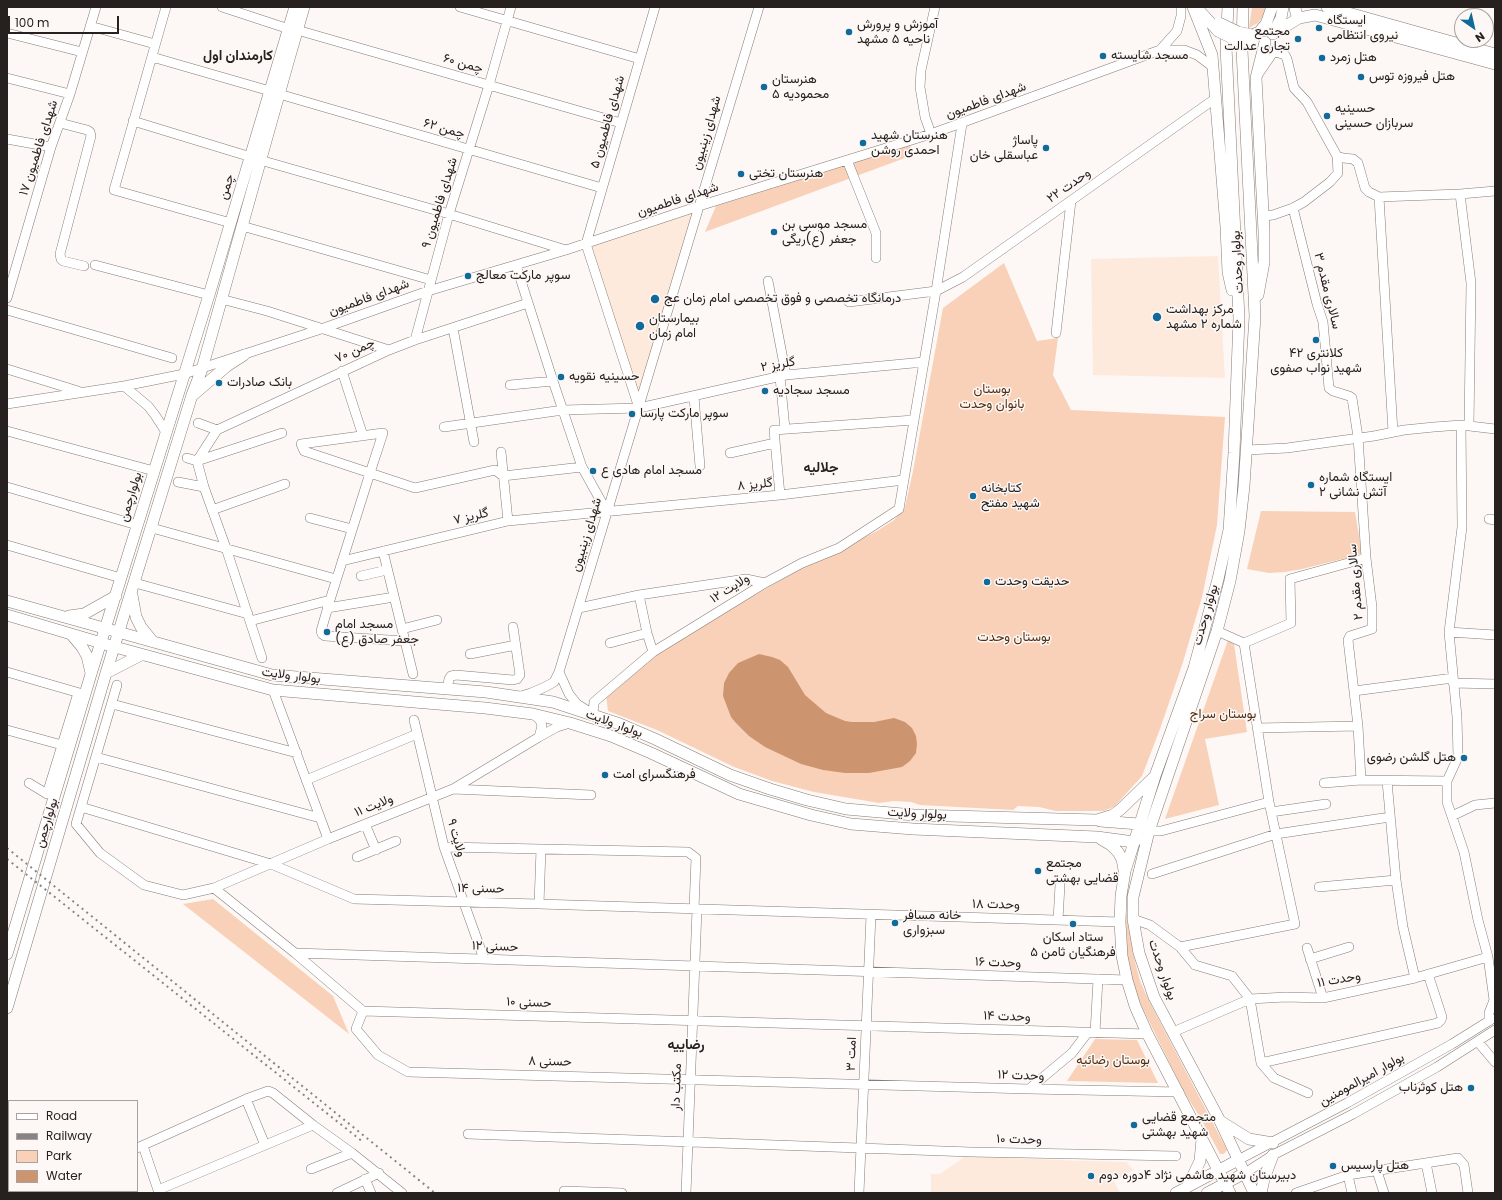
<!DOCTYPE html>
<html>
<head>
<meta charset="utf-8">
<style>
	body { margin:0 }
	#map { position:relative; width:1502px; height:1200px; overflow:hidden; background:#fdf8f5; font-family:Poppins,sans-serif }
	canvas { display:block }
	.frame { position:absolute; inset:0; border:8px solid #26211e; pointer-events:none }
	.legend { position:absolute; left:8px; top:1100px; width:130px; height:92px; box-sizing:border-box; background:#fdf8f5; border:1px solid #a7a29f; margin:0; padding:5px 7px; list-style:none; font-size:12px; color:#26211e }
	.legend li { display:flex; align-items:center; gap:8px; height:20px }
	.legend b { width:20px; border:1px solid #a7a29f }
	.north { position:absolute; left:1454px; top:8px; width:40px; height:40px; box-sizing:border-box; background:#fdf8f5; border:1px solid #a7a29f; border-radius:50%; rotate:146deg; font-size:11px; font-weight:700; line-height:16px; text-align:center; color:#26211e }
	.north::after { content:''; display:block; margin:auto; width:14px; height:18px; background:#116a9a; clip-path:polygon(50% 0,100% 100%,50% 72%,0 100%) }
	.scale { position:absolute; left:8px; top:16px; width:111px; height:18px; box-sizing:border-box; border:2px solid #26211e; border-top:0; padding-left:5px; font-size:12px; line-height:14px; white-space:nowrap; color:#26211e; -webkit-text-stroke:3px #fdf8f5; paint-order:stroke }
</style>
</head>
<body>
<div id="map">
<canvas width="1502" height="1200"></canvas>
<div class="frame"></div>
<ul class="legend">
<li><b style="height:5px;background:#fff"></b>Road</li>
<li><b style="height:5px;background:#898481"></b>Railway</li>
<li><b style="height:11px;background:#f8d1b8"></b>Park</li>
<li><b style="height:11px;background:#cc9570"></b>Water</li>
</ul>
<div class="north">N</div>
<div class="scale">100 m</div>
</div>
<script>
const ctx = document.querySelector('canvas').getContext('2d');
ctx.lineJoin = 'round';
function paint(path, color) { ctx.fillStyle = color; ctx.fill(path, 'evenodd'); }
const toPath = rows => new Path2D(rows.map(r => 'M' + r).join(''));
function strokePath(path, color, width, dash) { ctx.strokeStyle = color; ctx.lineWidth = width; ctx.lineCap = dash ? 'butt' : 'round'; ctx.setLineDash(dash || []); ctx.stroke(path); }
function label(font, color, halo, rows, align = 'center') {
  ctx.font = font + ' Poppins,Vazirmatn,sans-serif'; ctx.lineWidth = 3; ctx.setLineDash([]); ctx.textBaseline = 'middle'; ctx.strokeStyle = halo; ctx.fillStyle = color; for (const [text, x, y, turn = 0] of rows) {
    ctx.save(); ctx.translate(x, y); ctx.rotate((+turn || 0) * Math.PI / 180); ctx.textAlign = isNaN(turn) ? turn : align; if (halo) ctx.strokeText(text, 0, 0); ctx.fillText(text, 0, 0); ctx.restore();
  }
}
paint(toPath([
	[700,207,641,406,588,246],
	[1218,256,1225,378,1093,375,1091,259],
	[967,1155,1058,1160,1127,1162,1133,1170,1114,1181,1120,1193,931,1193,931,1174,940,1174]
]), '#feeadd');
paint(toPath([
	[1252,7,1266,7,1264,15,1258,23,1249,28],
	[910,145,913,155,705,232,716,206],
	[1004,263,1037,341,1058,338,1053,375,1071,410,1225,417,1217,525,1202,597,1183,662,1160,729,1142,776,1115,806,1104,811,1056,811,1039,807,1018,806,1013,810,920,805,911,802,894,801,879,803,814,792,772,781,734,767,657,730,608,711,606,695,670,644,807,565,877,531,894,520,905,507,913,471,943,308],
	[1261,511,1355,512,1362,554,1302,569,1285,572,1269,573,1247,569],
	[1228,640,1234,644,1247,732,1205,739,1219,805,1165,819],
	[213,899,333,996,349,1034,183,904],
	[1126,914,1129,915,1133,954,1140,981,1149,1001,1227,1150,1224,1154,1220,1154,1200,1117,1184,1092,1141,1005,1133,983,1127,955],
	[1095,1039,1137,1040,1158,1083,1067,1081]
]), '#f8d1b8');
paint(toPath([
	[759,654,772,657,780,660,788,667,805,695,826,713,845,721,852,722,874,722,894,718,905,722,912,728,916,736,917,744,916,753,910,761,902,767,869,773,845,773,823,770,801,764,765,747,749,736,736,723,731,717,723,696,724,683,729,673,738,663]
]), '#cc9570');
const minor = toPath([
	[166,7,114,190,231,223],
	[222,7,289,29],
	[460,7,640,59],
	[90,26,155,44],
	[297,30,621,123],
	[7,33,82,52],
	[1160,50,1177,31,1181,16,1181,7],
	[152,57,270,91],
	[1259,73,1272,54,1276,52,1285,55,1287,59,1294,88,1307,102,1337,156,1338,173,1330,182,1304,202,1293,208,1273,215,1264,216],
	[7,78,70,94],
	[279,94,602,188],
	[133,121,251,157],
	[60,123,87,130,90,132,91,136,60,254,61,259,63,261,84,266],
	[931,134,925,117,920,87,921,70,935,7],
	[7,139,51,147],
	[1337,156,1343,158,1353,159,1358,163,1365,188,1369,192,1379,197,1460,194,1495,191],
	[260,160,449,214,566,250],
	[847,160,876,233,876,258],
	[1460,194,1471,283,1469,426],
	[1379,197,1393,432],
	[1293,208,1317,304,1323,322,1329,388,1333,391,1349,396,1352,398,1358,437,1366,558,1372,607,1372,629,1350,636,1348,640,1358,726,1361,780],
	[242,226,431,280],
	[95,265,209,295],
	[516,265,553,381,582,467,607,512],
	[768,281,786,375],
	[7,298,51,147,70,94,96,7],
	[221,299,267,311,389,350],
	[849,302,936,291,963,277,1216,98],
	[7,310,172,358],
	[453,328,474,442],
	[1056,333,1071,201],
	[415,340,449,214,489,85,511,7],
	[7,369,78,391],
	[342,371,363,436],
	[780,377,785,429],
	[510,385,553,381],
	[124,386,148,406,155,415,166,432],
	[694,397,700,466],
	[7,404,124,386,184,374,321,329,428,291,566,250,699,206,931,134,1160,50,1184,50,1197,55,1213,67],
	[639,408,586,244,655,7],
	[198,423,217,430,389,350,415,340,528,303],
	[1461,425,1462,527,1449,632,1457,717,1458,757,1447,781,1447,802,1464,852,1478,920,1488,957,1494,1000,1489,1013,1489,1021],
	[444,427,563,410,639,408,786,375,924,362],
	[7,431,154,471],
	[1247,450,1287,448,1374,436,1404,430,1434,427,1461,425,1495,429],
	[501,452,508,521],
	[730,453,775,443],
	[187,458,197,461],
	[197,461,204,487,226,548,262,658],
	[197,461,282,433],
	[197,461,217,430],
	[178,482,204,487],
	[7,487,137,525],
	[780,495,774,430,914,420],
	[212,510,285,484],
	[310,518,352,529],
	[1489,519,1495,520],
	[152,528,336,579],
	[7,545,121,578],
	[383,551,413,674],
	[342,561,508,521,780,495,904,480],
	[361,576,387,570],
	[135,583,248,614],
	[639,595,647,633,653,652],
	[327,608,394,597],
	[579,608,639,595,746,579,765,583],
	[250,621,330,600],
	[402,629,437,620],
	[1449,632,1495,635],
	[405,641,325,636,322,634,321,631,330,600,370,473,383,433,301,444,304,451,415,488,495,470,503,476,582,467],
	[610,643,647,633],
	[1244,643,1291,623,1290,579,1366,558],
	[470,654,516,645],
	[7,672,83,694],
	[559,672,569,694,577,704,593,714,594,702,653,652,765,583,802,563,839,548,899,509,936,291,962,124],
	[1453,683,1495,684],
	[117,685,76,824,100,853,144,885,183,895,214,888,328,839,453,789,539,737,557,727,570,723],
	[447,689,449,679,451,676,456,675,513,680,517,679,520,675,513,627],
	[273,690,328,839],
	[1354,691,1453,678],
	[521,696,531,693,545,687,554,682,559,672,759,7],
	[112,704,297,753],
	[533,714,540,720,542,726,539,737],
	[414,720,444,847,484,959],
	[1257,728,1358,726],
	[7,730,62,745],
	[96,757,320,818],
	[306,780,417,734],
	[1387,781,1396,880,1403,927,1415,978],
	[29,783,47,794,78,693],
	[1324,783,1361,780,1447,781],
	[453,789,591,795],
	[81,807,271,864,354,899,539,904,1120,922],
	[1271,812,1326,804],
	[1452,816,1475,805,1495,803],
	[365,824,376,850],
	[1149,831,1161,831,1269,802],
	[444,847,688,852,696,858,694,909],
	[357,857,396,841],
	[1152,874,1276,834,1390,817],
	[1319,887,1396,880],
	[214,888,295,953,363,1011],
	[539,904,541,849],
	[1133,919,1150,925,1180,947,1195,965,1232,976,1250,999,1261,1063,1274,1078,1308,1093],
	[1058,920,1060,885],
	[1180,947,1295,924,1269,802,1244,643,1217,631],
	[1307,948,1323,998],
	[295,953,1127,980],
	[1310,959,1349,947],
	[363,1011,356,1029,378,1055,408,1072,1029,1089,1179,1092],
	[363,1011,1148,1034],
	[1173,1032,1250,999,1286,997,1323,998,1415,978,1488,957],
	[1095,1033,1098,979],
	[1478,1042,1495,1062],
	[1261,1063,1438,1023,1441,1020,1442,1017,1428,974],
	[1029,1089,1072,1053,1088,1032],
	[246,1099,265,1145],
	[468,1134,971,1152,1176,1156],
	[143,1146,159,1193],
	[137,1148,246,1099,268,1091,273,1093,313,1125,352,1153,402,1193],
	[1238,1160,1347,1103,1452,1044,1492,1019],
	[1426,1163,1432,1193],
	[311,1169,352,1153],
	[1377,1171,1384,1193],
	[1245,1173,1273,1155,1353,1114,1437,1067,1495,1030],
	[1348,1175,1352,1193],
	[365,1179,371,1193],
	[158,1190,313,1125],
	[75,1191,76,1193],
	[564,1191,622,1193],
	[23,1193,28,1191],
	[337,1193,379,1173],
	[686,1193,697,909],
	[859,1193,871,915],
	[1296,1193,1348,1175,1458,1158,1464,1165,1468,1193]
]);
const major = toPath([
	[1193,7,1212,55,1226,227,1228,272,1232,290],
	[1196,7,1218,31],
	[1228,7,1226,47,1239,318,1234,453,1229,530,1218,579,1194,668,1155,776,1125,871,1121,896,1120,922,1122,956,1127,980,1135,1006,1147,1033,1230,1193],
	[1243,7,1242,50,1255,316,1244,486,1239,531,1230,581,1217,631,1149,831,1133,897,1133,919,1139,953,1154,997,1220,1121,1254,1193],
	[1295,7,1296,13,1299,18],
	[1327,7,1495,54],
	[1273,34,1299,18,1315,15,1495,64],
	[1273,34,1281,18,1283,7],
	[1252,35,1259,32,1266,24,1272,7],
	[1258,295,1264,262,1264,231,1256,78,1265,42],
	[193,395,227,366,244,355],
	[132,595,136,617,141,627,153,642],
	[7,601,272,675,486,692,553,702,620,724,655,739,730,775,770,789,807,800,846,809,914,815,1097,820,1113,815,1121,809,1153,778],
	[7,615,115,647,273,690,485,708,533,714,570,723,611,736,651,753,739,794,811,815,851,824,913,829,1097,837,1134,842,1139,838],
	[69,616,84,614,116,596],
	[71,634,82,647,87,656,91,673],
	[106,673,141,655],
	[1100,821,1139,824,1145,828],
	[1101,839,1111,845,1118,852,1122,859,1124,870],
	[7,954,91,674,209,295,295,7],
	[7,1008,106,673,192,395,202,369,289,59,304,7],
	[1220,1121,1249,1139,1273,1143],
	[1188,1186,1200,1161,1202,1139],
	[1176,1193,1238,1160],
	[1207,1193,1245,1173],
	[1261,1193,1264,1179,1273,1155]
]);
strokePath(minor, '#877c75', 10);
strokePath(major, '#877c75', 12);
strokePath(minor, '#fff', 9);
strokePath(major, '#fff', 11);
strokePath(toPath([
	[7,848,435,1193],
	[7,859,363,1142]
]), '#898481', 2, [2, 4]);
const majorBridge = toPath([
	[1219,23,1238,32,1252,35],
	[1218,31,1236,40,1251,43]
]);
strokePath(majorBridge, '#877c75', 12, []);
strokePath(majorBridge, '#fff', 11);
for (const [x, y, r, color] of [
	[1319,28,4,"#116a9a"],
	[849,32,4,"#116a9a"],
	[1298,39,4,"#116a9a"],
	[1103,56,4,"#116a9a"],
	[1322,58,4,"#116a9a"],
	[1361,77,4,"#116a9a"],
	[764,87,4,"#116a9a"],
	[1327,116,4,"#116a9a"],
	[863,143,4,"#116a9a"],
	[1046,148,4,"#116a9a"],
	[741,174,4,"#116a9a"],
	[774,232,4,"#116a9a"],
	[468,276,4,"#116a9a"],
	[655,299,5,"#116a9a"],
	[1157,317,5,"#116a9a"],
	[640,326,5,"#116a9a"],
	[1316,340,4,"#116a9a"],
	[561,377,4,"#116a9a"],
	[219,383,4,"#116a9a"],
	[765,391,4,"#116a9a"],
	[632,414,4,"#116a9a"],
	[593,471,4,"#116a9a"],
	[1311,485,4,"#116a9a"],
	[973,496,4,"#116a9a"],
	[987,582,4,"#116a9a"],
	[327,632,4,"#116a9a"],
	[1464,758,4,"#116a9a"],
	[605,775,4,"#116a9a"],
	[1038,871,4,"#116a9a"],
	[895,923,4,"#116a9a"],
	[1073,924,4,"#116a9a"],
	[1471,1088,4,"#116a9a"],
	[1134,1125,4,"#116a9a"],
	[1333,1166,4,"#116a9a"],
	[1091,1176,4,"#116a9a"]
]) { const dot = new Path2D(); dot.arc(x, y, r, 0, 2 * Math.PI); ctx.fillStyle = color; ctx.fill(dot); strokePath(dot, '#fdf8f5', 1.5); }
label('13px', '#26211e', '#fdf8f5', [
	["ایستگاه",1327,21],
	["نیروی انتظامی",1327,36],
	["آموزش و پرورش",857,25],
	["ناحیه ۵ مشهد",857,40],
	["مجتمع",1290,32,"right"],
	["تجاری عدالت",1290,47,"right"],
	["مسجد شایسته",1111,56],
	["هتل زمرد",1330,58],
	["هتل فیروزه توس",1369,77],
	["هنرستان",772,80],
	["محمودیه ۵",772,95],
	["حسینیه",1335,109],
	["سربازان حسینی",1335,124],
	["هنرستان شهید",871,136],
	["احمدی روشن",871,151],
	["پاساژ",1038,141,"right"],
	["عباسقلی خان",1038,156,"right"],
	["هنرستان تختی",749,174],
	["مسجد موسی بن",782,225],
	["جعفر (ع)ریگی",782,240],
	["سوپر مارکت معالج",476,276],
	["درمانگاه تخصصی و فوق تخصصی امام زمان عج",664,299],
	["مرکز بهداشت",1166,310],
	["شماره ۲ مشهد",1166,325],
	["بیمارستان",649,319],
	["امام زمان",649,334],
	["کلانتری ۴۲",1316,354,"center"],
	["شهید نواب صفوی",1316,369,"center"],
	["حسینیه نقویه",569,377],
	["بانک صادرات",227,383],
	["مسجد سجادیه",773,391],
	["سوپر مارکت پارسا",640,414],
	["مسجد امام هادی ع",601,471],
	["ایستگاه شماره",1319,478],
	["۲ آتش نشانی",1319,493],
	["کتابخانه",981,489],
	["شهید مفتح",981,504],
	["حدیقت وحدت",995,582],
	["مسجد امام",335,625],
	["جعفر صادق (ع)",335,640],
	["هتل گلشن رضوی",1456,758,"right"],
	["فرهنگسرای امت",613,775],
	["مجتمع",1046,864],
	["قضایی بهشتی",1046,879],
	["خانه مسافر",903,916],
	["سبزواری",903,931],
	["ستاد اسکان",1073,938,"center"],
	["فرهنگیان ثامن ۵",1073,953,"center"],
	["هتل کوثرناب",1463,1088,"right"],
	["متجمع قضایی",1142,1118],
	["شهید بهشتی",1142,1133],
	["هتل پارسیس",1341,1166],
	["دبیرستان شهید هاشمی نژاد ۴دوره دوم",1099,1176]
], 'left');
label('13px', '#26211e', '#fdf8f5', [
	["چمن ۶۰",463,64,16],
	["شهدای فاطمیون",986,101,-20],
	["شهدای فاطمیون ۵",608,122,-74],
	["چمن ۶۲",444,129,16],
	["شهدای زینبیون",707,133,-74],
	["شهدای فاطمیون ۱۷",39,148,-72],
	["وحدت ۲۲",1069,186,-35],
	["چمن",227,187,-73],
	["شهدای فاطمیون",678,200,-18],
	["شهدای فاطمیون ۹",440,203,-73],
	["بولوار وحدت",1238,262,-93],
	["سالاری مقدم ۳",1327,291,76],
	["شهدای فاطمیون",369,298,-20],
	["چمن ۷۰",355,351,-24],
	["گلریز ۲",778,365,-10],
	["گلریز ۸",755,485,-6],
	["بولوارچمن",131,497,-73],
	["گلریز ۷",471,517,-13],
	["شهدای زینبیون",587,535,-73],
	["سالاری مقدم ۲",1356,582,-95],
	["ولایت ۱۲",730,589,-32],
	["بولوار وحدت",1206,615,-74],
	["بولوار ولایت",291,676,7],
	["بولوار ولایت",614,724,20],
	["ولایت ۱۱",374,806,-22],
	["بولوار ولایت",917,814,3],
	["بولوارچمن",47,823,-73],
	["ولایت ۹",456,838,74],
	["حسنی ۱۴",481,889,1],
	["وحدت ۱۸",996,905,1],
	["حسنی ۱۲",495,947,2],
	["وحدت ۱۶",998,963,2],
	["بولوار وحدت",1162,970,71],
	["وحدت ۱۱",1339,980,-10],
	["حسنی ۱۰",529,1003,2],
	["وحدت ۱۴",1007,1017,2],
	["امت ۳",852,1054,-88],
	["حسنی ۸",550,1062,1],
	["وحدت ۱۲",1021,1076,2],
	["بولوار امیرالمومنین",1362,1080,-29],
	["مکتب دار",677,1087,-88],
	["وحدت ۱۰",1019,1140,1]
]);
label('13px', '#532e11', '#fdf8f5', [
	["بوستان",992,390],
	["بانوان وحدت",992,405],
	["بوستان وحدت",1014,638],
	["بوستان سراج",1223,715],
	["بوستان رضائیه",1113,1061]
]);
label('bold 14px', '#26211e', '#fdf8f5', [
	["کارمندان اول",238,56],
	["جلالیه",821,468],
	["رضاییه",686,1045]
]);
</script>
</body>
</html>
